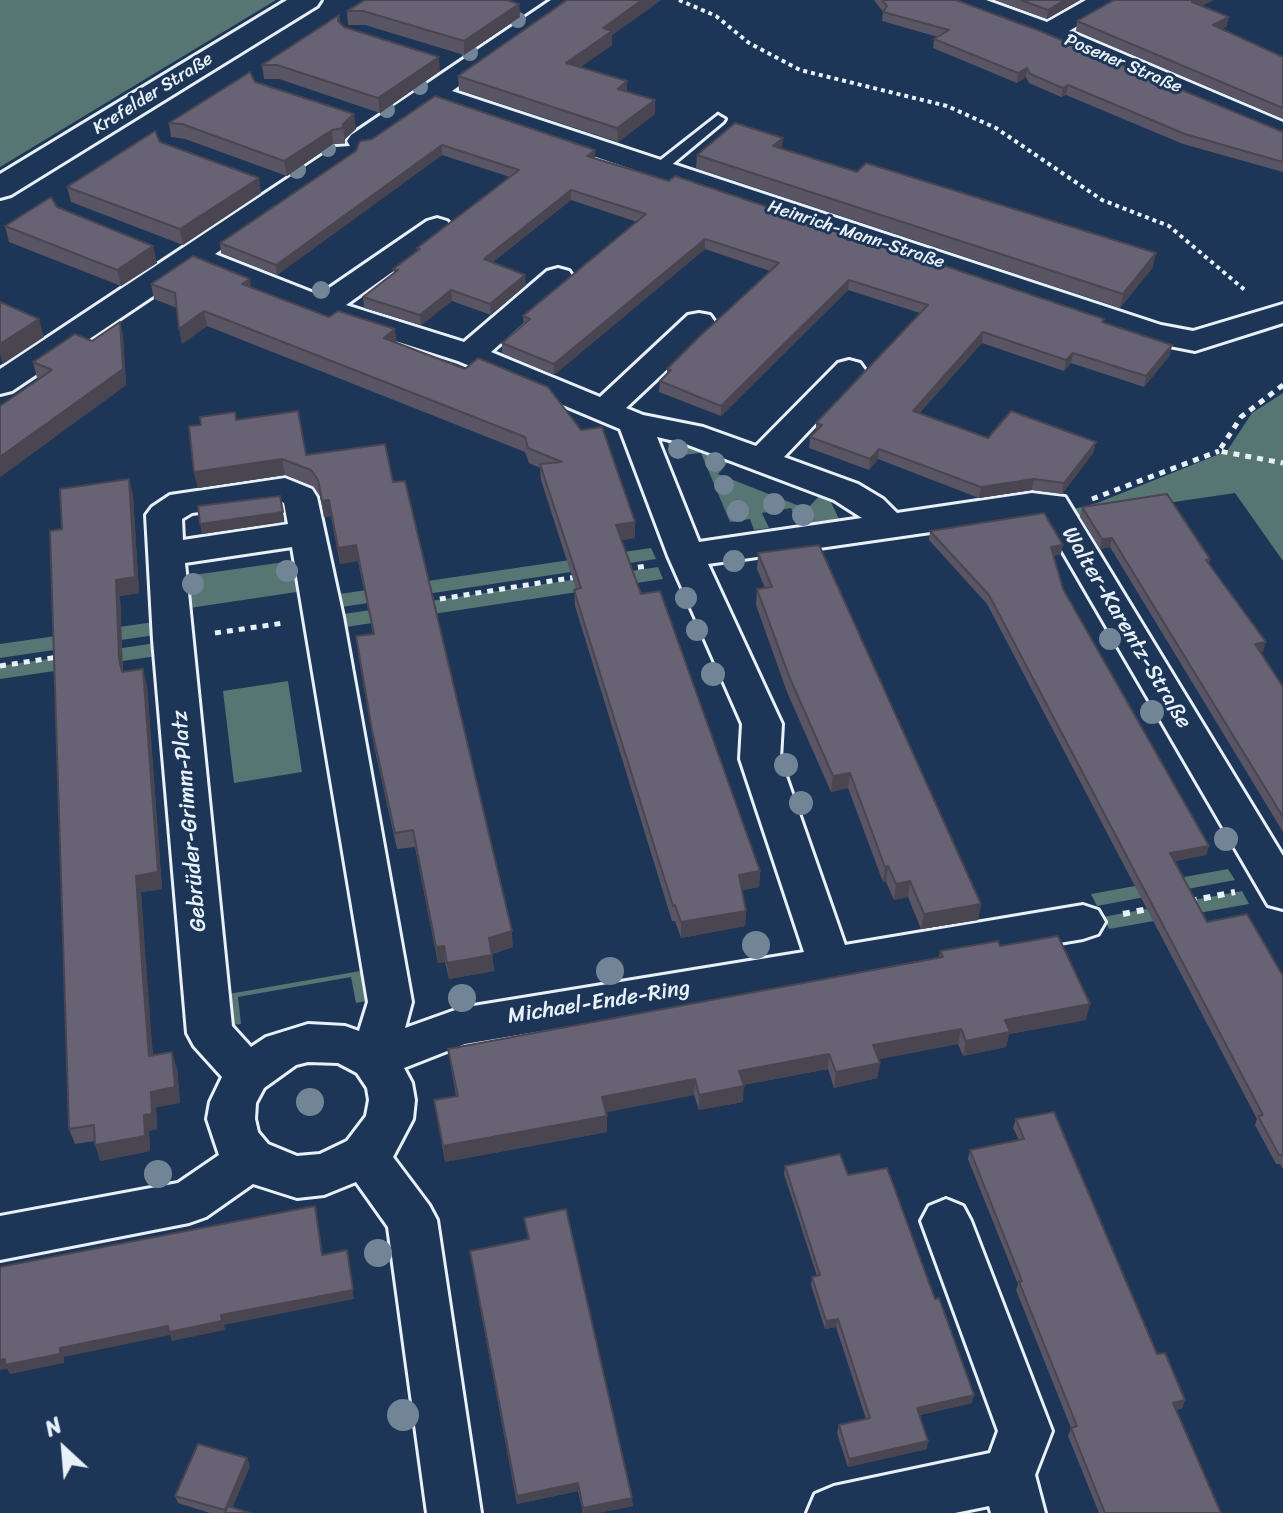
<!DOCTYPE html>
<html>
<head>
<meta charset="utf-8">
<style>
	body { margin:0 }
	#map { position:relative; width:1283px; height:1513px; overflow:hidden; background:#1d3557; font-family:Sriracha,sans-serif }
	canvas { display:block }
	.north { position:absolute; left:24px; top:1409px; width:80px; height:80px; -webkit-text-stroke:6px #1d3557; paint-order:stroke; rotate:334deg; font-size:22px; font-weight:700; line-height:32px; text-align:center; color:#e8f1f8 }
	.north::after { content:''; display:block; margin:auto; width:28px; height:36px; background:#e8f1f8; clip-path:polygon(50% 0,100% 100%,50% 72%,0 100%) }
</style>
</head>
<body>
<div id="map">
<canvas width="1283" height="1513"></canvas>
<div class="north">N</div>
</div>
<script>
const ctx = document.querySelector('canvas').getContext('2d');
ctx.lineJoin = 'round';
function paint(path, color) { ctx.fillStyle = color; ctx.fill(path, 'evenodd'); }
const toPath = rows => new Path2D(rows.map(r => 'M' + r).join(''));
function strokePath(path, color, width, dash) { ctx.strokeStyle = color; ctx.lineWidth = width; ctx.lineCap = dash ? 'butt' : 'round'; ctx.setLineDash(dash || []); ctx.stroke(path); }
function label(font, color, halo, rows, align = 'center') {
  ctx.font = font + ' Sriracha,sans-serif'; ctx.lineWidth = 6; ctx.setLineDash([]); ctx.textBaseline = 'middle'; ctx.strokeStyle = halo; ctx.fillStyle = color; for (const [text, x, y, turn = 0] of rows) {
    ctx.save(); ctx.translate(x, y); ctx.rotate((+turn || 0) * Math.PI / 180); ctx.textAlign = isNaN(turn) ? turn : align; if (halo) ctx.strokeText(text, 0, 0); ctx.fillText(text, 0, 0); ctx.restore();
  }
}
paint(toPath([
	[0,0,276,0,0,167],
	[1283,393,1283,561,1235,493,1079,516,1074,509,1097,503,1227,451,1252,413],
	[675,440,729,461,718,474,807,509,820,495,825,497,830,500,839,519,798,524,791,508,762,513,769,528,754,530,750,519,730,522,701,453,673,456,667,441],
	[651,548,656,559,335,608,333,595],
	[298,560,303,591,183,609,180,577],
	[658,567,663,579,420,616,339,628,337,615],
	[154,622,155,635,0,658,0,644],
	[156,643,157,656,0,679,0,666],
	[288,681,302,772,234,783,223,691],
	[1228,869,1235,880,1097,906,1091,894],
	[1242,891,1249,904,1109,929,1103,917],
	[366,970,372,1000,356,1003,351,977,238,997,241,1024,226,1026,223,995]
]), '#567573');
const service = toPath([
	[718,115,725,119,723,122,663,172,653,172,653,166,718,115]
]);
const minor = toPath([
	[551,0,581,0,452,91,1161,325,1193,331,1283,304,1283,323,1195,351,1144,341,435,103,371,147,356,148,359,153,355,159,215,254,319,295,427,221,437,218,447,221,452,227,447,233,346,305,464,342,547,271,558,268,569,271,573,277,569,283,491,352,600,397,688,315,699,313,710,315,715,322,710,329,626,408,643,415,703,427,756,446,838,363,849,360,860,363,865,370,860,377,784,457,858,484,883,499,897,513,1032,493,1065,497,1283,856,1283,909,1268,905,1042,516,708,564,782,724,780,759,845,945,1083,905,1098,910,1105,922,1098,934,1083,939,465,1044,404,1068,412,1083,415,1100,413,1119,393,1157,429,1205,437,1220,481,1513,427,1513,388,1227,356,1182,324,1195,297,1198,253,1184,206,1217,189,1223,0,1260,0,1216,178,1183,219,1155,207,1119,210,1102,222,1077,194,1046,187,1033,153,640,146,515,152,507,170,495,285,478,312,489,317,497,343,617,412,1002,405,1028,461,1008,804,952,740,759,742,724,668,556,620,429,458,361,311,314,195,268,12,391,0,394,0,369,335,147,350,146,347,141,351,135,551,0],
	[657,437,683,443,834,500,862,518,699,542,657,437],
	[280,501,284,503,288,524,183,540,182,519,192,513,280,501],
	[292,547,368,1002,359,1031,345,1026,308,1024,266,1037,251,1047,232,1026,185,563,292,547],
	[308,1062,338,1063,357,1073,367,1088,369,1100,366,1116,347,1141,320,1154,297,1156,268,1144,258,1132,255,1119,256,1103,264,1088,296,1065,308,1062],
	[949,0,986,0,1047,22,1086,0,1117,0,1113,5,1069,31,1283,122,1283,140,1040,37,953,5,949,0],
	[946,1199,963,1206,971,1221,1052,1431,1035,1475,1045,1513,991,1513,989,1506,955,1513,807,1513,815,1494,834,1486,990,1453,998,1431,921,1221,929,1206,946,1199]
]);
const secondary = toPath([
	[287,0,321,0,317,6,11,195,0,198,0,174,287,0]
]);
strokePath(service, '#e8f1f8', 6);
strokePath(minor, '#e8f1f8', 6);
strokePath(secondary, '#e8f1f8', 6);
strokePath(toPath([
	[679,0,716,16,749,43,800,70,947,106,996,128,1102,200,1169,226,1246,291]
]), '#e8f1f8', 4, [4, 4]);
strokePath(toPath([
	[1283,385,1241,417,1219,451,1283,463],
	[1092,499,1219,451],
	[626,569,647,566],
	[428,601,576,577],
	[215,633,284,623],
	[0,666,58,657]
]), '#e8f1f8', 5, [6, 6]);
strokePath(toPath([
	[1190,901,1235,892],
	[1123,914,1153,908]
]), '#e8f1f8', 6, [7, 7]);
paint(service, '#1d3557');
paint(minor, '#1d3557');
paint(secondary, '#1d3557');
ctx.fillStyle = '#718596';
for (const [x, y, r] of [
	[518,20,8],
	[470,53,8],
	[420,87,8],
	[387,110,8],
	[328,149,8],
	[297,170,9],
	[321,290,9],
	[678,449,10],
	[715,462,10],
	[724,485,10],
	[774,504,11],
	[738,511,11],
	[803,515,11],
	[734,561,11],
	[287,571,11],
	[193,584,11],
	[686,598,11],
	[697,630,11],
	[1110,639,11],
	[713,674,12],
	[1152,712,12],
	[786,765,12],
	[801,803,12],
	[1226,839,12],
	[756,945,14],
	[610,971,14],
	[462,998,14],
	[310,1102,14],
	[158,1174,14],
	[378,1253,14],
	[403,1415,16]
]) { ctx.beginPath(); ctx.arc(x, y, r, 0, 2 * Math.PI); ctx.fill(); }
paint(toPath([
	[567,0,661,0,612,35,612,45,580,67,627,81,627,92,655,114,618,142,459,90,458,76],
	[874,0,956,0,1283,132,1283,172,1183,144,1066,95,1061,97,1029,83,1026,77,1017,83,933,48,934,39,938,37,882,21,883,12],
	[995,0,1080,0,1047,19],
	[1114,0,1214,0,1201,6,1227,26,1222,29,1283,57,1283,119,1076,31,1077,21],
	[519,4,520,17,464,55,365,25,348,25,347,11],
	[339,15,340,23,344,27,440,71,380,113,279,79,264,79,262,65],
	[255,82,356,129,345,139,345,143,333,144,287,176,185,139,171,137,169,123],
	[360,141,595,150,595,158,1104,323,1170,355,1144,387,1071,363,1064,371,982,343,919,413,988,438,1096,442,1093,453,1062,494,1032,490,979,498,878,459,869,470,809,448,810,437,816,432,816,423,920,313,848,290,721,416,659,392,660,381,667,374,667,369,770,271,705,249,554,375,502,353,502,343,524,324,523,316,637,222,571,200,493,262,526,285,491,315,452,301,421,325,364,308,363,297,394,274,393,269,417,251,417,248,510,177,442,155,277,275,221,253,220,243,356,151],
	[160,142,261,193,183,245,71,202,67,187],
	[782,149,1153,267,1120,308,696,168,697,155],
	[57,207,153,246,157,263,121,286,9,242,5,226],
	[151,284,251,288,465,369,478,358,635,538,622,540,641,594,760,871,759,887,742,890,746,911,745,926,681,938,675,921,672,921,575,606,574,590,576,589,541,480,540,468,529,463,525,452,207,326,182,344,177,308,154,299],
	[120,322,123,337,126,385,0,477,0,406,39,379,37,378,33,362,92,341],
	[236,420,306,455,393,482,513,947,492,954,494,971,449,979,445,962,438,963,415,847,397,849,374,746,358,653,373,634,358,561,340,564,331,516,324,517,320,496,313,486,285,475,198,488,194,472],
	[129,479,133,496,139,593,120,596,123,672,147,685,162,889,141,892,147,994,153,1055,177,1068,180,1103,156,1107,157,1129,149,1131,150,1151,100,1161,95,1141,75,1144,69,1129],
	[1082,507,1210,559,1209,564,1263,652,1260,652,1283,687,1283,832,1110,547,1100,549,1080,517],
	[930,531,1061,554,1054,556,1063,589,1209,846,1206,855,1174,861,1207,922,1283,976,1283,1169,1280,1164,1276,1164,1255,1125,1257,1119,987,604,929,540],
	[758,553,981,904,978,920,921,929,908,897,894,900,886,882,883,882,848,788,831,792,787,692,756,605,757,589,765,588,757,569],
	[1000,946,1086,1020,1009,1034,1006,1047,963,1056,958,1044,878,1059,880,1063,877,1078,834,1088,828,1069,743,1085,743,1102,699,1110,694,1095,606,1112,607,1132,445,1162,434,1100,456,1096,448,1049,939,957,940,951],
	[1016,1119,1185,1400,1182,1408,1176,1410,1221,1513,1099,1513,1068,1436,1071,1428,1016,1290,1018,1284,968,1159,970,1150,1019,1140,1013,1128],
	[785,1166,848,1175,972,1403,920,1415,927,1449,848,1467,837,1433,839,1425,866,1419,836,1327,825,1329,811,1285,812,1277,817,1276,784,1174],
	[524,1218,633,1506,598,1513,583,1513,578,1491,517,1504,471,1259,528,1239],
	[250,1466,232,1508,250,1513,210,1513,178,1503,175,1496]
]), '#595564');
paint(toPath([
	[642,0,661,0,612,35,612,45,567,77,566,63,603,28],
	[1065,0,1080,0,1047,19,1048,10],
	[1196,0,1214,0,1190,11,1192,2],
	[519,4,520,17,464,55,464,41],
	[1229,17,1227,26,1211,35,1213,25],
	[439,57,440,71,380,113,378,98],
	[1027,68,1026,77,1017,83,1018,73],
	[627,81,627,96,618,89],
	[1068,85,1066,95,1061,97,1063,88],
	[655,100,655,114,618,142,617,128],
	[354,114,356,129,345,139,345,143,343,124],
	[332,130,333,144,287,176,284,161],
	[783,138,782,151,773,146],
	[442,145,442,155,277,275,276,265],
	[595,150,595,160,587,156],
	[259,178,261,193,183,245,180,229],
	[571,190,571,200,484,269,484,259],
	[705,239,705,249,554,375,554,364],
	[153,246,157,263,121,286,117,270],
	[1156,253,1153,267,1120,308,1123,294],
	[525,275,526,285,491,315,490,304],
	[250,279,252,294,242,284],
	[849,280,848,290,721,416,721,406],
	[451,290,452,301,421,325,420,315],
	[204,311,207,326,182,344,179,329],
	[39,319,44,337,3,364,0,354,0,344],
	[120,322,123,337,126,385,0,477,0,457],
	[395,329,397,345,384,338],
	[983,332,982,343,912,422,913,411],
	[1172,345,1170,355,1144,387,1146,376],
	[1073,353,1071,363,1064,371,1066,360],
	[1096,442,1093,453,1062,494,1064,483],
	[879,449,878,459,869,470,870,459],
	[282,459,285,475,198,488,194,472],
	[129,479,133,496,139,593,120,596,123,674,126,688,119,658,116,580],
	[1034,479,1032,490,979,498,981,487],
	[329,500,331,516,324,517,322,501],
	[283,512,284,522,202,534,200,524],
	[635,522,635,538,617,541,616,525],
	[1112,538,1110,547,1100,549,1102,539],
	[356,545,358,561,340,564,338,548],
	[1063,545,1061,554,1050,556,1051,547],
	[1266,642,1263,652,1252,654,1255,644],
	[143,669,147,685,162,889,141,892,154,1072,149,1056,136,876],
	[850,773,848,788,831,792,833,776],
	[1209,846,1206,855,1167,863,1170,853],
	[888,866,886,882,883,882,885,867],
	[760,871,759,887,738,891,739,875],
	[910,881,908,897,894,900,896,884],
	[981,904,978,920,921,929,924,914],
	[746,911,745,926,681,938,681,922],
	[512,931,513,947,490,954,489,938],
	[444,946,445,962,438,963,436,947],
	[492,955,494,971,449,979,447,963],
	[1090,1004,1086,1020,1009,1034,1006,1047,963,1056,966,1041,1005,1020],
	[961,1029,958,1044,871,1061,873,1045],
	[172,1052,177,1068,180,1103,156,1107,157,1129,149,1131,150,1151,100,1161,95,1145,144,1115,151,1092],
	[829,1054,828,1069,738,1086,739,1071],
	[880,1063,877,1078,834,1088,836,1072],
	[695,1079,694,1095,603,1113,602,1097],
	[744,1086,743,1102,699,1110,699,1095],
	[607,1116,607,1132,445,1162,443,1146],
	[347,1250,354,1299,224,1325,225,1330,172,1341,170,1335,64,1357,64,1363,10,1374,7,1369,0,1370,0,1360,221,1315],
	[838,1319,836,1327,825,1329,826,1321],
	[974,1395,972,1403,916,1416,917,1408],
	[1185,1400,1182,1408,1170,1412,1173,1403],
	[928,1441,927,1449,848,1467,849,1459],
	[247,1458,250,1466,230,1513,225,1510],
	[578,1483,578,1491,517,1504,517,1496],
	[632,1498,633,1506,598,1513,584,1513,583,1508]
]), '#494551');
const building = toPath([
	[365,0,507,0,519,4,464,41,363,11,347,11,365,0],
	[567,0,642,0,603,28,612,31,566,63,627,81,618,89,655,100,617,128,458,76,567,0],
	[882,0,956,0,1040,31,1283,132,1283,162,1185,134,1068,85,1063,88,1030,74,1027,68,1018,73,934,39,949,30,883,12,887,6,882,0],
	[1021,0,1065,0,1048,10,1021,0],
	[1114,0,1196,0,1192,2,1229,17,1213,25,1283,57,1283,108,1077,21,1114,0],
	[339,15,338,21,344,27,439,57,378,98,277,65,262,65,339,15],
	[250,72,255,82,354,114,343,124,343,128,332,130,284,161,182,124,169,123,250,72],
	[435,96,595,150,587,156,669,181,675,176,1104,319,1102,322,1172,345,1146,376,1073,353,1066,360,983,332,913,411,988,438,1011,411,1096,442,1064,483,1034,479,981,487,879,449,870,459,810,437,822,425,816,423,928,305,849,280,721,406,660,381,671,370,667,369,700,336,779,263,705,239,554,364,502,343,530,319,523,316,646,214,571,190,484,259,525,275,490,304,451,290,420,315,363,297,398,270,393,269,420,249,417,248,519,170,442,145,276,265,220,243,356,151,360,141,372,139,435,96],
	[735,123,783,138,773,146,857,172,866,163,1156,253,1123,294,697,155,735,123],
	[155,131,160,142,259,178,180,229,67,187,155,131],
	[51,197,57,207,153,246,117,270,5,226,51,197],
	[193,256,250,279,242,284,329,317,338,311,395,329,384,338,465,369,478,358,548,387,581,430,602,427,635,522,616,525,641,594,660,591,760,871,739,875,746,911,681,922,675,905,673,906,588,635,574,590,581,588,540,464,562,462,528,448,525,437,204,311,179,329,175,293,151,284,193,256],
	[0,302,39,319,0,344,0,302],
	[120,322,123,369,0,457,0,406,52,370,33,362,75,334,92,341,120,322],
	[298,411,306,455,385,444,393,482,405,481,512,931,489,938,492,955,447,963,444,946,436,947,413,830,395,833,372,730,356,636,374,634,356,545,338,548,329,500,322,501,318,480,311,470,282,459,194,472,189,426,201,425,200,417,235,412,236,420,298,411],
	[129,479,135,577,116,580,119,658,122,672,143,669,158,872,136,876,143,978,149,1056,172,1052,175,1087,151,1092,152,1114,144,1115,145,1136,95,1145,94,1125,69,1129,50,531,62,529,60,489,129,479],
	[1167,494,1210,559,1206,560,1266,642,1255,644,1283,687,1283,817,1112,538,1102,539,1082,507,1167,494],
	[280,496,283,512,200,524,198,506,280,496],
	[1044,513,1063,545,1051,547,1063,589,1209,846,1170,853,1207,922,1247,914,1283,976,1283,1155,1279,1155,1258,1116,1263,1115,989,595,930,531,1044,513],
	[819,545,981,904,924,914,910,881,896,884,888,866,885,867,850,773,833,776,789,676,757,589,772,587,758,553,819,545],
	[1058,936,1090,1004,1005,1020,1010,1032,966,1041,961,1029,873,1045,880,1063,836,1072,829,1054,739,1071,744,1086,699,1095,695,1079,602,1097,607,1116,443,1146,434,1100,458,1096,448,1049,943,957,940,951,998,941,1000,946,1058,936],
	[1054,1112,1157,1354,1165,1353,1185,1400,1173,1403,1221,1513,1105,1513,1071,1428,1077,1426,1019,1282,1022,1281,970,1150,1024,1139,1016,1119,1054,1112],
	[840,1154,848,1175,887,1168,935,1299,939,1298,974,1395,917,1408,928,1441,849,1459,839,1425,870,1418,838,1319,826,1321,812,1277,820,1275,785,1166,840,1154],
	[315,1206,322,1255,347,1250,353,1290,221,1315,222,1321,169,1332,168,1326,60,1348,60,1354,5,1365,5,1359,0,1360,0,1267,315,1206],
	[566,1209,632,1498,583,1508,578,1483,517,1496,470,1251,529,1239,524,1218,566,1209],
	[198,1444,247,1458,225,1510,175,1496,198,1444],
	[228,1506,250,1513,225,1513,228,1506]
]);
paint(building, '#686374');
strokePath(building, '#494551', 2);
label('18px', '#e8f1f8', '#1d3557', [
	["Posener Straße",1123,64,23],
	["Krefelder Straße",153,94,-32],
	["Heinrich-Mann-Straße",856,235,18]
]);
label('22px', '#e8f1f8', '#1d3557', [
	["Walter-Karentz-Straße",1126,628,59],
	["Gebrüder-Grimm-Platz",190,821,-95],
	["Michael-Ende-Ring",599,1003,-9]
]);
</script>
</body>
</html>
